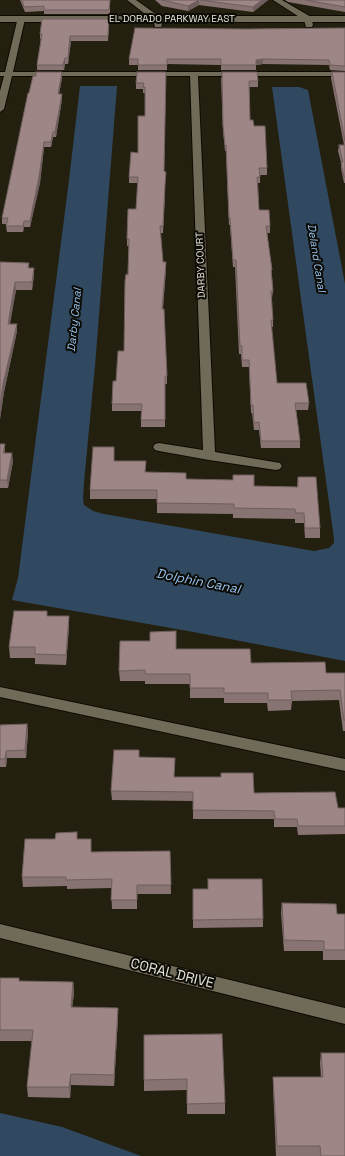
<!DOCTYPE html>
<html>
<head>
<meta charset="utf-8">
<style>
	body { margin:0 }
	canvas { display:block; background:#242010 }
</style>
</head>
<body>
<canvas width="345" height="1156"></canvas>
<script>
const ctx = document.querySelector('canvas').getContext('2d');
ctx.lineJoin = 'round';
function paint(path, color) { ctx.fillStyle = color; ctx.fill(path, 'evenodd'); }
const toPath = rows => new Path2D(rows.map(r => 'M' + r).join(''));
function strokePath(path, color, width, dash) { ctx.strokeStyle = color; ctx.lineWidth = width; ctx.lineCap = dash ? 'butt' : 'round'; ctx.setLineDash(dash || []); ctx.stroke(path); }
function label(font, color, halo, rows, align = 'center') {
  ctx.font = font + ' "Space Grotesk",sans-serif'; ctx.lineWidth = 4; ctx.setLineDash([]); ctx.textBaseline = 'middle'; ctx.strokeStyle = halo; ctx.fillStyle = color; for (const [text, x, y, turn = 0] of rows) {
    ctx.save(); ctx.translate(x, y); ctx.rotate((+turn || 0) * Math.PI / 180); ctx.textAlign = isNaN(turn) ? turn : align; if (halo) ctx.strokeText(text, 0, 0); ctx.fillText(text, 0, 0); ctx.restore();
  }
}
paint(toPath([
	[80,86,117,86,95,366,84,482,83,499,84,505,93,511,104,514,314,551,329,548,334,543,334,539,272,87,299,87,308,90,345,284,345,661,188,631,12,600,18,578,69,180],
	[0,1113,62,1127,141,1156,0,1156]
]), '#304960');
const minor = toPath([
	[127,0,136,0,160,17,162,25,161,27,155,27,153,20,127,0],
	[273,0,282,0,311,17,313,25,312,27,306,27,304,20,273,0],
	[18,17,21,17,25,19,13,72,345,72,345,76,198,76,215,452,280,463,282,466,280,469,276,470,209,460,159,451,155,450,153,447,155,444,159,443,203,450,190,76,12,76,4,109,0,112,0,91,4,76,0,76,0,72,5,72,18,17],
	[0,687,345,759,345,771,0,697,0,687],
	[0,924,345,1008,345,1024,0,938,0,924]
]);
const tertiary = toPath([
	[0,16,345,16,345,22,0,22,0,16]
]);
strokePath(minor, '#0e0900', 2);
strokePath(tertiary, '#0e0900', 2);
paint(minor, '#706a58');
paint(tertiary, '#706a58');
paint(toPath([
	[20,0,110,0,110,14,44,14,44,11,25,12],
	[155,0,268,0,253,12,199,5,188,11,162,6],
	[285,0,345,0,345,12,288,2],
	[109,19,108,41,71,41,68,64,65,64,64,70,37,70,37,65,41,39,40,39,40,34],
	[345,28,345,71,330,70,329,65,263,64,256,65,256,70,221,70,221,65,167,64,167,70,138,70,138,65,129,65,129,59,247,29],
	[62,72,62,78,59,94,62,99,56,137,53,137,51,147,44,147,40,183,30,227,24,227,23,232,7,232,6,226,7,224,2,224,2,218,29,93,36,76],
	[166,72,164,172,165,192,163,233,160,233,163,262,166,262,166,269,163,309,167,376,167,384,165,384,165,427,141,427,141,411,112,411,112,404,116,381,124,351,129,246,127,246,127,239,136,209,138,183,129,183,129,177,138,153,145,116,145,93,143,93,143,89,136,89,136,83],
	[332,72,345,72,345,183,344,183,341,168,341,162,338,151,339,145,344,145,331,78],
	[221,78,258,81,258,87,249,87,250,120,254,126,267,168,267,175,260,175,260,183,258,183,259,210,270,226,270,233,267,233,272,270,272,277,273,291,272,298,271,298,273,320,273,327,271,327,277,383,309,403,308,410,296,410,300,441,300,448,261,448,259,430,254,430,252,413,251,413,249,367,242,367,241,354,239,354,235,267,233,267,230,225,229,225,226,151,225,151,223,131],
	[0,262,29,263,29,268,34,268,34,275,32,290,16,290,10,324,17,331,4,392,0,419],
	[0,444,5,453,13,461,8,488,0,488],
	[114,461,146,472,186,479,254,486,297,487,298,477,320,528,320,538,305,538,304,523,295,523,295,519,233,518,233,514,157,513,157,499,90,499,90,490],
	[47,611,47,616,69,616,69,626,66,665,35,664,35,658,10,658,9,647],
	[176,649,251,663,326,673,345,673,345,731,343,731,339,700,292,701,291,710,268,711,267,703,224,703,224,698,190,698,190,684,145,684,145,681,120,681,119,671],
	[27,724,28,732,26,758,7,758,6,767,0,767,0,725],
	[139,750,139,757,175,777,254,793,338,808,345,808,345,834,298,835,297,827,274,827,274,819,193,819,193,801,112,800,111,791],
	[78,839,92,852,170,851,171,894,137,894,137,909,112,909,111,888,67,889,67,886,23,887,22,877],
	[193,889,263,919,263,927,193,928],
	[282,903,337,914,345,914,345,960,323,960,323,951,284,951,281,913],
	[0,978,19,978,19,981,73,982,74,993,72,1007,118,1018,114,1086,71,1085,70,1098,28,1097,27,1087,32,1041,0,1041,0,1043],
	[144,1035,225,1103,225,1114,187,1114,187,1090,144,1091],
	[321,1053,345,1156,276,1156,273,1087,273,1077,321,1077,320,1063]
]), '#877372');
paint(toPath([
	[199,0,199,5,188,11,188,6],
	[262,0,268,0,253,12,253,7],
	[70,36,71,41,68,64,68,58],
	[65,58,65,64,64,70,63,65],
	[263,59,263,64,256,65,256,60],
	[62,72,62,78,58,99,58,94],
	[62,94,62,99,56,137,55,132],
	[53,132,53,137,51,147,51,142],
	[44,142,44,147,40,183,30,227,30,221],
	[24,221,24,227,23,232,23,226],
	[166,262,166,269,162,316,162,309],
	[34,268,34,275,32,290,32,282],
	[15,282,16,290,8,331,8,324],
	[17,324,17,331,4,392,0,419,0,407,3,384],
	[5,444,5,452,4,461,3,453],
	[12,453,13,461,8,488,7,480],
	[69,616,69,626,66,665,66,655],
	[27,724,28,732,26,758,25,750],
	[6,751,7,758,6,767,5,759],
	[73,982,74,993,71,1018,71,1007],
	[118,1008,118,1018,114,1086,114,1075],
	[71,1074,71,1085,70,1098,69,1087]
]), '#6e5e5d');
const building = toPath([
	[22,0,110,0,109,10,44,10,44,6,24,7,22,0],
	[162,0,199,0,188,6,162,0],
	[201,0,262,0,253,7,201,0],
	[306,0,345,0,345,7,306,0],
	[42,19,109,19,108,36,70,36,68,58,65,58,63,65,37,65,42,34,40,34,42,19],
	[135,28,247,29,345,28,345,66,330,65,329,60,263,59,256,60,256,65,221,65,221,59,167,59,167,65,138,65,138,59,129,59,135,28],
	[36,72,62,72,58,94,62,94,55,132,53,132,51,142,44,142,39,177,30,221,24,221,23,226,6,226,8,218,2,218,28,93,29,93,33,76,36,76,36,72],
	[137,72,166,72,164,171,166,172,165,185,163,226,160,226,163,262,166,262,162,309,164,309,167,376,165,376,165,420,141,420,142,404,112,404,113,381,116,381,118,351,124,351,125,281,126,274,128,275,129,239,127,239,128,209,136,209,138,177,129,177,131,152,138,153,138,116,145,116,145,87,143,87,144,83,136,83,137,72],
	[222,72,257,72,258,81,249,81,250,120,253,120,254,126,265,126,267,168,259,168,260,177,257,177,259,210,269,210,270,226,266,226,272,270,271,270,273,291,271,291,273,320,271,320,277,383,306,383,309,403,295,403,300,441,261,441,259,422,254,423,253,405,251,405,249,360,242,360,242,346,240,346,236,260,233,260,230,218,229,218,226,145,225,145,223,125,222,72],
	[332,72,345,72,345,141,332,72],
	[339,145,345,145,345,177,344,177,341,162,343,162,339,145],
	[0,262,29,263,28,268,34,268,32,282,15,282,8,324,17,324,3,384,0,407,0,262],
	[0,444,5,444,3,453,12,453,7,480,0,480,0,444],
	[93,447,114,447,114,461,146,461,145,472,186,473,186,479,233,480,233,475,254,475,254,486,298,487,298,477,316,477,320,528,305,528,304,513,296,513,295,509,234,508,234,504,157,503,157,490,90,490,93,447],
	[14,611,47,611,47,616,69,616,66,655,35,654,35,647,9,647,14,611],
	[176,631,176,649,250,649,251,663,325,662,326,673,345,673,345,720,344,720,340,690,291,691,292,700,268,700,268,693,224,693,224,688,190,688,190,674,145,674,145,670,119,671,120,641,150,641,150,632,176,631],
	[27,724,25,750,6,751,5,759,0,759,0,725,27,724],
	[114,750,139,750,139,757,175,758,174,777,221,777,221,773,253,773,254,793,335,792,338,808,345,808,345,826,298,826,297,819,275,819,274,811,193,810,193,792,111,791,114,750],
	[77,832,77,839,91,839,91,852,170,851,171,885,137,885,137,900,111,900,112,879,66,880,66,877,22,877,25,839,55,839,56,833,77,832],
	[208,879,262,879,263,919,193,920,193,889,208,889,208,879],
	[282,903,336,904,337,914,345,914,345,950,324,950,324,941,284,940,282,903],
	[0,978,19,978,19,981,73,982,71,1007,118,1008,114,1075,71,1074,69,1087,27,1087,33,1030,0,1030,0,978],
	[222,1034,225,1103,187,1104,187,1079,144,1080,144,1035,222,1034],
	[321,1053,345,1053,345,1156,321,1156,320,1146,277,1146,273,1077,323,1077,321,1053]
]);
paint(building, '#9d8685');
strokePath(building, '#6e5e5d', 1);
label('10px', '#e7e4da', '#0c0a04', [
	["EL DORADO PARKWAY EAST",172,19],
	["DARBY COURT",201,265,-92]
]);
label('italic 11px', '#96c4f1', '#0c0a04', [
	["Deland Canal",316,258,81],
	["Darby Canal",75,320,-84]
]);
label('italic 13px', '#96c4f1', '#0c0a04', [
	["Dolphin Canal",198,582,11]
]);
label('14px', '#e7e4da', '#0c0a04', [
	["CORAL DRIVE",172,974,14]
]);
</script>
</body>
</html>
